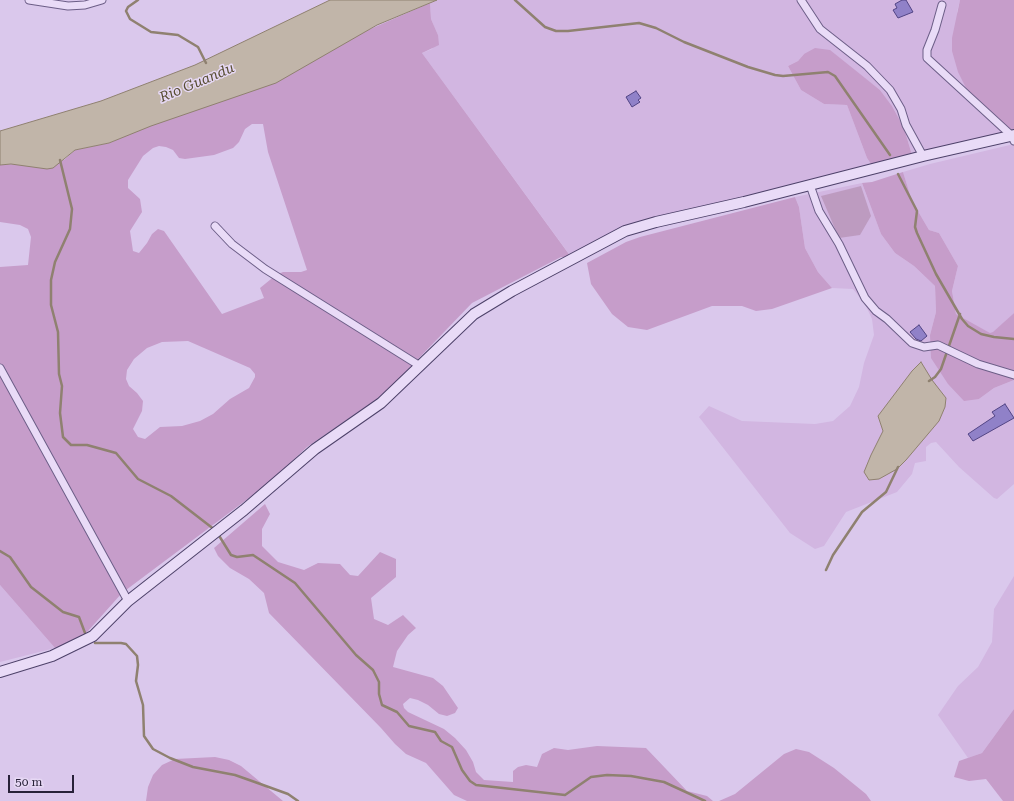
<!DOCTYPE html>
<html>
<head>
<meta charset="utf-8">
<style>
	body { margin:0 }
	#map { position:relative; width:1014px; height:801px; overflow:hidden; background:#dac8ec; font-family:"Roboto Serif",serif }
	canvas { display:block }
	.scale { position:absolute; left:8px; top:775px; width:66px; height:18px; box-sizing:border-box; border:2px solid #282139; border-top:0; padding-left:5px; font-size:12px; line-height:14px; white-space:nowrap; color:#282139; -webkit-text-stroke:3px #e6d8f4; paint-order:stroke }
</style>
</head>
<body>
<div id="map">
<canvas width="1014" height="801"></canvas>
<div class="scale">50 m</div>
</div>
<script>
const ctx = document.querySelector('canvas').getContext('2d');
ctx.lineJoin = 'round';
function paint(path, color) { ctx.fillStyle = color; ctx.fill(path, 'evenodd'); }
const toPath = rows => new Path2D(rows.map(r => 'M' + r).join(''));
function strokePath(path, color, width, dash) { ctx.strokeStyle = color; ctx.lineWidth = width; ctx.lineCap = dash ? 'butt' : 'round'; ctx.setLineDash(dash || []); ctx.stroke(path); }
function label(font, color, halo, rows, align = 'center') {
  ctx.font = font + ' "Roboto Serif",serif'; ctx.lineWidth = 3; ctx.setLineDash([]); ctx.textBaseline = 'middle'; ctx.strokeStyle = halo; ctx.fillStyle = color; for (const [text, x, y, turn = 0] of rows) {
    ctx.save(); ctx.translate(x, y); ctx.rotate((+turn || 0) * Math.PI / 180); ctx.textAlign = isNaN(turn) ? turn : align; if (halo) ctx.strokeText(text, 0, 0); ctx.fillText(text, 0, 0); ctx.restore();
  }
}
paint(toPath([
	[437,0,960,0,957,12,1008,132,912,155,904,128,892,106,880,90,861,76,804,54,798,61,788,66,801,90,824,104,847,105,867,158,873,167,636,224,572,258,422,53,432,49,438,35,431,19,430,3],
	[1014,144,1014,313,993,333,989,333,956,314,952,291,958,266,939,233,929,230,912,201,903,172,930,164],
	[862,183,881,234,895,253,914,266,935,286,936,312,930,335,979,399,994,388,1014,380,1014,484,997,499,994,498,959,467,936,442,931,443,926,447,926,461,915,463,912,474,897,492,846,512,824,546,815,549,790,533,699,417,709,406,742,421,815,424,833,421,850,406,859,387,864,363,874,335,872,319,865,304,853,289,832,288,818,272,805,248,799,207,795,197],
	[1014,576,1014,709,982,753,968,758,938,715,958,686,978,667,992,642,994,609],
	[0,585,55,648,0,662]
]), '#d2b6e1');
paint(toPath([
	[960,0,1014,0,1014,130,1008,132,982,107,966,88,958,72,952,51,952,38],
	[430,3,431,19,438,35,439,45,422,53,571,257,561,257,472,303,396,382,377,399,307,447,269,483,122,593,88,631,75,641,55,648,0,585,0,267,28,265,31,237,28,229,20,225,0,222,0,165,64,160,75,150,109,143],
	[252,124,263,124,268,152,307,270,301,272,283,272,276,275,260,288,264,298,222,314,164,231,158,229,152,234,147,243,139,253,133,251,130,231,142,212,140,199,128,188,128,180,143,156,153,148,159,146,166,147,173,150,179,158,185,159,214,155,233,148,239,142,245,129],
	[188,341,250,368,255,374,255,377,249,388,230,399,213,414,200,421,182,426,160,427,145,439,138,437,133,429,142,411,143,401,137,393,129,386,126,379,127,370,134,359,147,348,162,342],
	[815,48,830,50,880,90,892,106,904,128,912,155,873,167,867,158,847,105,824,104,801,90,788,66,798,61,804,54],
	[903,172,912,201,929,230,939,233,958,266,952,291,956,314,990,333,993,332,1014,313,1014,380,994,388,979,399,964,401,948,384,931,358,930,335,936,312,935,286,914,266,895,253,881,234,862,183,872,182],
	[795,197,799,207,805,248,818,272,832,288,772,309,756,311,742,306,712,306,647,330,628,327,612,314,591,284,587,263,626,242,640,237],
	[265,504,270,514,262,529,262,546,278,562,304,570,318,563,340,564,350,575,358,576,380,552,396,559,396,577,371,598,374,619,388,625,403,615,416,628,408,635,397,651,393,667,433,678,443,686,458,708,455,713,447,716,439,714,428,705,418,700,410,698,403,704,404,708,408,712,444,729,455,738,466,750,473,762,476,772,484,780,513,782,513,771,518,767,526,765,537,767,542,754,554,748,568,750,597,746,646,748,687,791,707,796,713,801,467,801,454,795,426,763,406,754,395,744,381,728,269,613,264,593,249,579,230,568,218,556,214,548],
	[1014,709,1014,801,1003,801,986,779,969,781,954,777,959,761,982,753],
	[796,749,809,752,834,768,866,794,871,801,719,801,735,794,784,754],
	[215,757,229,760,241,766,283,801,146,801,148,787,153,775,162,765,175,759]
]), '#c69dca');
paint(toPath([
	[861,186,871,216,860,235,839,238,821,196]
]), '#bd9bc0');
const water = toPath([
	[330,0,437,0,377,25,276,83,151,126,109,143,75,150,53,168,47,169,11,164,0,165,0,131,101,101,195,65,330,0],
	[921,362,932,380,946,398,945,407,939,421,906,460,897,469,879,479,869,480,864,472,871,455,883,431,878,416,912,371,921,362]
]);
paint(water, '#c1b5a9');
strokePath(water, '#8f8170', 1);
strokePath(toPath([
	[138,0,128,7,126,11,130,19,151,32,178,35,198,47,206,63],
	[515,0,545,27,556,31,568,31,639,23,656,28,684,42,748,67,775,75,783,76,828,72,835,76,890,155],
	[60,160,72,209,70,229,55,262,51,280,51,305,58,332,59,374,62,386,60,413,63,437,71,445,87,445,116,453,138,479,171,496,215,530],
	[898,174,917,211,915,227,917,233,936,274,962,319,968,326,981,334,994,337,1014,339],
	[929,381,935,377,941,369,960,314],
	[218,534,231,555,237,557,253,555,295,583,356,655,373,670,379,682,379,694,382,705,397,712,409,726,435,732,441,741,452,747,462,770,470,781,476,785,565,795,591,777,607,775,631,776,664,782,705,801],
	[0,551,10,557,31,587,63,612,79,617,85,633],
	[826,570,833,555,862,512,886,492,898,467],
	[95,643,121,643,126,644,137,656,138,665,136,681,143,705,144,736,153,749,170,758,193,767,235,775,252,781,288,794,298,801]
]), '#8f8170', 2.5);
const building = toPath([
	[902,0,906,0,913,12,898,18,893,10,897,8,895,4,902,0],
	[636,91,641,98,638,100,640,102,632,107,626,97,636,91],
	[919,325,927,336,921,341,916,339,910,332,919,325],
	[1005,404,1014,418,973,441,968,434,995,416,992,412,1005,404]
]);
paint(building, '#9081c8');
strokePath(building, '#524585', 1);
const street = toPath([
	[29,0,68,6,85,5,102,0],
	[801,0,820,29,867,66,890,90,901,109,906,125,923,156],
	[942,5,935,30,927,50,927,58,1012,136,1014,141],
	[810,185,819,211,839,244,865,298,876,311,887,319,912,343,924,347,938,345,978,364,1014,375],
	[215,226,232,244,265,269,420,366],
	[0,368,128,601]
]);
const secondary = toPath([
	[0,672,52,656,93,636,128,601,244,510,315,449,381,403,474,314,512,291,625,231,656,222,744,202,923,156,1014,135]
]);
strokePath(street, '#6c5e87', 9);
strokePath(secondary, '#4d4169', 12);
strokePath(street, '#e9dbf7', 7);
strokePath(secondary, '#e9dbf7', 10);
label('italic 14px', '#574d31', '#e6d8f4', [
	["Rio Guandu",197,83,-23]
]);
</script>
</body>
</html>
